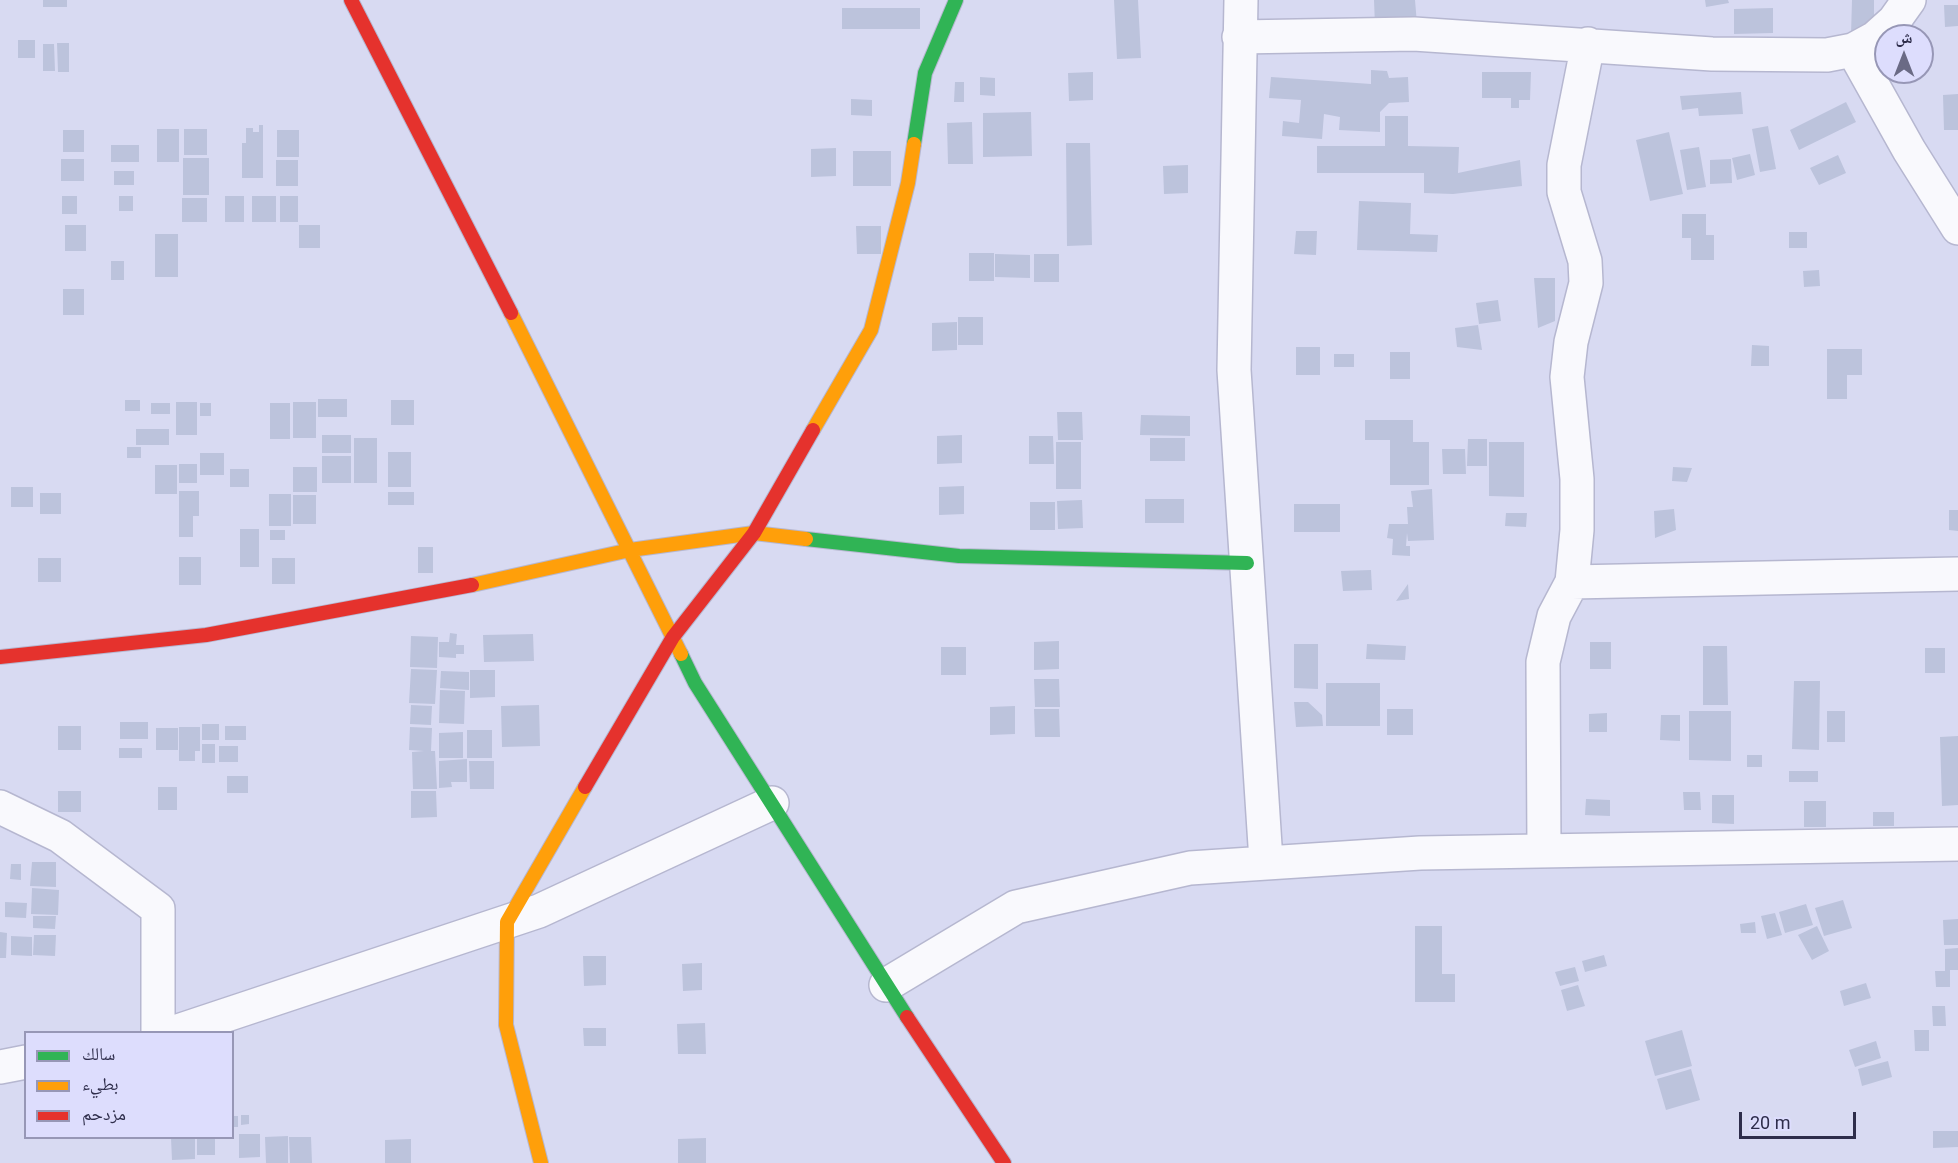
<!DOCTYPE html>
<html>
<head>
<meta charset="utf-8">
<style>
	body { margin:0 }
	#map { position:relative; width:1958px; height:1163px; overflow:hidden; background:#d8daf2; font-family:Roboto,"Noto Naskh Arabic",sans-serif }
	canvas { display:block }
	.legend { position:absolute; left:24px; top:1031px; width:210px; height:108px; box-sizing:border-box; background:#ddddfd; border:2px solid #9797b6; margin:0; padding:8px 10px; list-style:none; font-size:18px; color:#2e2d4b }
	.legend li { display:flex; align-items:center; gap:12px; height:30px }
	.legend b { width:30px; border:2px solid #9797b6 }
	.north { position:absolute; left:1874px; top:24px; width:60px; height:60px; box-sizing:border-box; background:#ddddfd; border:2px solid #9797b6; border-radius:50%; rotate:0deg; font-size:16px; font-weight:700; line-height:24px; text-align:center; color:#2e2d4b }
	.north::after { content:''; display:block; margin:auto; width:21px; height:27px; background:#6a6a85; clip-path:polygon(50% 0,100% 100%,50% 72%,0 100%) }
	.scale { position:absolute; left:1739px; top:1112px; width:117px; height:27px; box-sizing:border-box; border:3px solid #2e2d4b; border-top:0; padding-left:8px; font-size:18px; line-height:21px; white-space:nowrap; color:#2e2d4b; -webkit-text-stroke:4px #ddddfd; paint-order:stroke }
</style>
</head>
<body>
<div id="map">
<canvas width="1958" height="1163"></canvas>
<ul class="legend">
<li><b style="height:8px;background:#30b455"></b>سالك</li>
<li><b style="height:8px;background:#ff9f0a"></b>بطيء</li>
<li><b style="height:8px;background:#e5322d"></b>مزدحم</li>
</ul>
<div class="north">ش</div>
<div class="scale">20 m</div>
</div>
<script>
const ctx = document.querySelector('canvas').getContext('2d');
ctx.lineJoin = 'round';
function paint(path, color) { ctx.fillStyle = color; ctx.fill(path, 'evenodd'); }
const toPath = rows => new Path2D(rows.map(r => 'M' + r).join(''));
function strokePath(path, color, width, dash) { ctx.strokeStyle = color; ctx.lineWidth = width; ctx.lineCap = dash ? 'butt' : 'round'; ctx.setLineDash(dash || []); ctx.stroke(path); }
paint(toPath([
	[43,0,67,0,67,7,43,7],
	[1114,0,1138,0,1141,58,1117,59],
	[1374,0,1415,0,1417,24,1375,26],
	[1705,0,1728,0,1729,3,1706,7],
	[1852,0,1874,0,1874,35,1851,35],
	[1944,5,1958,5,1958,26,1945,27],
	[842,8,920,8,920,29,842,29],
	[1773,8,1773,33,1734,34,1734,9],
	[18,40,35,40,35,58,18,58],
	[57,43,69,43,69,72,58,72],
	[43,44,54,44,55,71,43,71],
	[1371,70,1387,71,1389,78,1408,77,1409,102,1389,103,1380,112,1380,132,1339,130,1340,117,1324,114,1322,139,1282,136,1283,121,1299,123,1301,100,1269,98,1271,77,1371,84],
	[1093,72,1093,100,1069,101,1068,73],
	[1482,72,1531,72,1530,100,1519,100,1519,108,1511,108,1511,98,1482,98],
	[980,77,995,78,995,96,980,95],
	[955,82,964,82,964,102,954,102],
	[1741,92,1743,114,1699,116,1698,108,1682,110,1680,96],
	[1958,94,1958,130,1944,130,1943,95],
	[851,99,872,100,872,116,851,115],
	[1846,102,1856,122,1799,150,1790,130],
	[1031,112,1032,156,983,157,983,113],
	[1385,116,1408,116,1408,146,1459,147,1458,173,1520,160,1522,186,1453,194,1424,193,1424,173,1317,173,1317,146,1385,146],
	[972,122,973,164,948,164,947,123],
	[259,125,263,125,263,178,242,178,242,143,246,143,246,128,253,128,253,132,259,132],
	[1768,126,1776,169,1760,172,1752,129],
	[157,129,179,129,179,162,157,162],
	[184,129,207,129,207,155,184,155],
	[63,130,84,130,84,152,63,152],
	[277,130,299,130,299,157,277,157],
	[1669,132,1683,194,1650,201,1636,140],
	[1066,143,1090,143,1092,245,1067,246],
	[111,145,139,145,139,162,111,162],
	[1699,147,1706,187,1687,190,1680,150],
	[836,148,836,176,811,177,811,149],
	[853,151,891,151,891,186,853,186],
	[1750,154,1755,175,1737,180,1732,158],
	[1838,155,1846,173,1819,185,1810,168],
	[183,158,209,158,209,195,183,195],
	[61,159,84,159,84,181,61,181],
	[1731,159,1732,183,1710,184,1710,160],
	[276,160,298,160,298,186,276,186],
	[1188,165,1188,193,1164,194,1163,166],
	[114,171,134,171,134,185,114,185],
	[62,196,77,196,77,214,62,214],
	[119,196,133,196,133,211,119,211],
	[225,196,244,196,244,222,225,222],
	[252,196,276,196,276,222,252,222],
	[280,196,298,196,298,222,280,222],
	[182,198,207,198,207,222,182,222],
	[1359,201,1411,203,1410,234,1438,235,1437,252,1357,250],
	[1682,214,1706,214,1706,235,1714,235,1714,260,1691,260,1691,238,1682,238],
	[65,225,86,225,86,251,65,251],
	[299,225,320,225,320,248,299,248],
	[856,226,881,226,881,254,857,254],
	[1296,231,1317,231,1316,255,1294,254],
	[1789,232,1807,232,1807,248,1789,248],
	[155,234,178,234,178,277,155,277],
	[969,253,994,253,994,281,969,281],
	[995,254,1030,255,1030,278,995,277],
	[1034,254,1059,254,1059,282,1034,282],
	[111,261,124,261,124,280,111,280],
	[1819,270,1820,286,1804,287,1803,271],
	[1534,278,1555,278,1555,321,1538,328],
	[63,289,84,289,84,315,63,315],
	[1498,300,1501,321,1479,324,1476,303],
	[958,317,983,317,983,345,958,345],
	[957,322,957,350,932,351,932,323],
	[1478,325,1482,350,1457,347,1455,328],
	[1752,345,1769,346,1769,366,1751,366],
	[1296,347,1320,347,1320,375,1296,375],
	[1827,349,1862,349,1862,375,1847,375,1847,399,1827,399],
	[1390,352,1410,352,1410,379,1390,379],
	[1334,354,1354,354,1354,367,1334,367],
	[318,399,347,399,347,417,318,417],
	[125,400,140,400,140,411,125,411],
	[391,400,414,400,414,425,391,425],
	[176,402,197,402,197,435,176,435],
	[293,402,316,402,316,438,293,438],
	[151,403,170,403,170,414,151,414],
	[200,403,211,403,211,416,200,416],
	[270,403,290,403,290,439,270,439],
	[1057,412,1082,412,1083,440,1058,440],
	[1141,415,1190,416,1190,436,1140,435],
	[1365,420,1413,420,1413,442,1429,442,1429,485,1390,485,1390,440,1365,440],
	[136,429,169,429,169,445,136,445],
	[322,435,351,435,351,453,322,453],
	[962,435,962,463,937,464,937,436],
	[1029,436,1053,436,1054,464,1029,464],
	[354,438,377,438,377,483,354,483],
	[1150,438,1185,438,1185,461,1150,461],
	[1468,439,1487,439,1487,466,1467,466],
	[1056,442,1081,442,1081,489,1056,489],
	[1489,442,1524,442,1524,497,1489,496],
	[127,447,141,447,141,458,127,458],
	[1442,449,1465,449,1466,474,1443,474],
	[388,452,411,452,411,487,388,487],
	[200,453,224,453,224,475,200,475],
	[322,456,351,456,351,483,322,483],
	[179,464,197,464,197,483,179,483],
	[155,465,177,465,177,494,155,494],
	[293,467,317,467,317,492,293,492],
	[1673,467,1692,468,1687,482,1672,481],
	[230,469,249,469,249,487,230,487],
	[964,486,964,514,939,515,939,487],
	[11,487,33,487,33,507,11,507],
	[1432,489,1434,540,1408,541,1407,533,1406,546,1410,546,1410,556,1392,555,1393,539,1387,538,1389,524,1408,524,1407,507,1413,507,1411,491],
	[179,491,199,491,199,516,193,516,193,537,179,537],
	[388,492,414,492,414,505,388,505],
	[40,493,61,493,61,514,40,514],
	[269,494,291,494,291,526,269,526],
	[293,495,316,495,316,524,293,524],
	[1145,499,1184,499,1184,523,1145,523],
	[1082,500,1083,528,1058,529,1057,501],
	[1030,502,1055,502,1055,530,1030,530],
	[1294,504,1340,504,1340,532,1294,532],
	[1674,509,1676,530,1655,538,1654,511],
	[1949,510,1958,510,1958,531,1949,530],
	[1506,513,1527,513,1526,527,1505,526],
	[240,529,259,529,259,567,240,567],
	[270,530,285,530,285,540,270,540],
	[418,547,433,547,433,573,418,573],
	[179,557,201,557,201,585,179,585],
	[38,558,61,558,61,582,38,582],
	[272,558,295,558,295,584,272,584],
	[1371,570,1372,590,1343,591,1341,571],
	[1408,584,1409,599,1396,601],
	[450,633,457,634,456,645,464,645,464,654,456,654,456,658,439,657,439,642,449,642],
	[533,634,534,661,484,662,483,635],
	[411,636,438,637,437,668,410,667],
	[1059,641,1059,669,1034,670,1034,642],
	[1590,642,1611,642,1611,669,1590,669],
	[1294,644,1318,644,1318,689,1294,688],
	[1367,644,1406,646,1405,660,1366,659],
	[1703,646,1727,646,1728,705,1703,705],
	[941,647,966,647,966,675,941,675],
	[1925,648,1945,648,1945,673,1925,673],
	[411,669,437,670,435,704,409,703],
	[470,670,495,670,495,697,470,698],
	[441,671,469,672,469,690,440,688],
	[1034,679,1059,679,1060,707,1035,707],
	[1794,681,1820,681,1819,750,1792,749],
	[1326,683,1380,683,1380,726,1326,726],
	[440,690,465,691,464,724,439,723],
	[1294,702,1308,702,1322,715,1323,726,1296,727],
	[411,705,432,706,431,725,410,724],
	[539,705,540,746,502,747,501,706],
	[1015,706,1015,734,990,735,990,707],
	[1034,709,1059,709,1060,737,1035,737],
	[1387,709,1413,709,1413,735,1387,735],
	[1689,711,1731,711,1731,761,1689,760],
	[1827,711,1845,711,1845,742,1827,742],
	[1607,713,1607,732,1589,732,1589,714],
	[1661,715,1680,715,1680,741,1660,740],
	[120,722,148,722,148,739,120,739],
	[202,724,219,724,219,740,202,740],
	[58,726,81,726,81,750,58,750],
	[225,726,246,726,246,740,225,740],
	[179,727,200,727,200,751,195,751,195,761,179,761],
	[410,727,432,728,431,751,435,751,437,789,413,789,412,752,424,751,409,750],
	[156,728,178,728,178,750,156,750],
	[467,730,492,730,492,758,467,758],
	[463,732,463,758,439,758,439,733],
	[1958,736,1958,805,1942,806,1940,737],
	[202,744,215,744,215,763,202,763],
	[219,746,238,746,238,762,219,762],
	[119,748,142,748,142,758,119,758],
	[1747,755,1762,755,1762,767,1747,767],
	[467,759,467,782,451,782,452,787,439,788,439,761],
	[469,761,494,761,494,789,470,789],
	[1789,771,1818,771,1818,782,1789,782],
	[227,776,248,776,248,793,227,793],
	[158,787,177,787,177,810,158,810],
	[58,791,81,791,81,812,58,812],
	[411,791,436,791,437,817,411,818],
	[1683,792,1700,792,1701,810,1684,810],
	[1712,795,1734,795,1734,824,1712,823],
	[1586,799,1610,800,1610,816,1585,815],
	[1804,801,1826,801,1826,827,1804,827],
	[1873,812,1894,812,1894,826,1873,826],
	[32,862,56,862,56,887,30,886],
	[11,864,21,864,21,880,10,879],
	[32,888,59,890,58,915,31,914],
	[1843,900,1852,928,1824,936,1815,908],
	[5,902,27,903,26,918,5,917],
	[1806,904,1813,925,1785,933,1779,912],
	[1775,913,1782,935,1767,939,1761,916],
	[33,916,56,916,55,929,33,928],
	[1958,919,1958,945,1944,945,1943,920],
	[1755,922,1756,933,1741,933,1740,924],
	[1415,926,1442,926,1442,974,1455,974,1455,1002,1415,1002],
	[1817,926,1829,951,1812,960,1798,935],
	[0,932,7,933,6,958,0,958],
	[34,935,56,935,55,956,33,955],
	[11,936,32,937,32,956,11,955],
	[1958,948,1958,970,1950,970,1950,987,1936,987,1935,971,1945,971,1945,949],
	[1604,955,1607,966,1585,972,1582,961],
	[583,956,606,956,606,985,584,986],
	[702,963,702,990,683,991,682,964],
	[1575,967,1579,981,1560,986,1555,972],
	[1866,983,1871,998,1844,1006,1840,991],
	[1578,985,1585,1006,1567,1011,1561,990],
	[1932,1006,1945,1006,1946,1026,1933,1026],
	[705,1023,706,1054,678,1054,677,1024],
	[583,1028,606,1028,606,1046,584,1046],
	[1682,1030,1692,1066,1655,1076,1645,1041],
	[1914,1030,1929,1030,1929,1051,1915,1051],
	[1876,1041,1881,1058,1855,1067,1849,1050],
	[1888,1061,1892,1077,1862,1086,1858,1069],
	[1691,1069,1700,1100,1666,1110,1657,1079],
	[241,1115,249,1115,249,1124,241,1125],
	[232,1116,238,1116,238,1127,232,1127],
	[1933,1131,1958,1131,1958,1147,1933,1148],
	[239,1134,260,1134,260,1157,239,1158],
	[288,1136,288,1163,266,1163,265,1137],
	[289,1137,311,1137,312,1163,290,1163],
	[171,1138,195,1138,195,1159,172,1160],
	[197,1138,215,1138,215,1155,197,1155],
	[706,1138,706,1163,678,1163,678,1139],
	[411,1139,411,1163,385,1163,385,1140]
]), '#bcc3dc');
const street = toPath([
	[1241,0,1234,370,1266,861],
	[1239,37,1414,34,1712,54,1827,55,1853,50,1875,38,1894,21,1909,0],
	[1853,50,1909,150,1958,228],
	[1572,582,1958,574],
	[0,807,60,836,158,909,158,1032],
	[1544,851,1543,662,1554,616,1572,582,1577,530,1577,479,1567,377,1571,342,1586,283,1585,261,1564,192,1564,165,1588,44],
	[886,985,1016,907,1190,868,1420,853,1958,844],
	[175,1032,539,911,772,803],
	[0,1067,26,1062]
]);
const fast = toPath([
	[914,144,925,73,956,0],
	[806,539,959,556,1247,563],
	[681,654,695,683,907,1017]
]);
const slow = toPath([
	[511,313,681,654],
	[813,430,871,330,908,183,914,144],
	[472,585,630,550,754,533,806,539],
	[541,1163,506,1025,507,922,585,787]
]);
const jam = toPath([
	[351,0,511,313],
	[0,657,206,635,472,585],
	[585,787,673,637,754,533,813,430],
	[907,1017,1004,1163]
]);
strokePath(street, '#b6b7d0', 36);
strokePath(fast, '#b6b7d0', 16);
strokePath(slow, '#b6b7d0', 16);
strokePath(jam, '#b6b7d0', 16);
strokePath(street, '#f9f9fd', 33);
strokePath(fast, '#30b455', 14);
strokePath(slow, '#ff9f0a', 14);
strokePath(jam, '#e5322d', 14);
</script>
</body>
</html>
